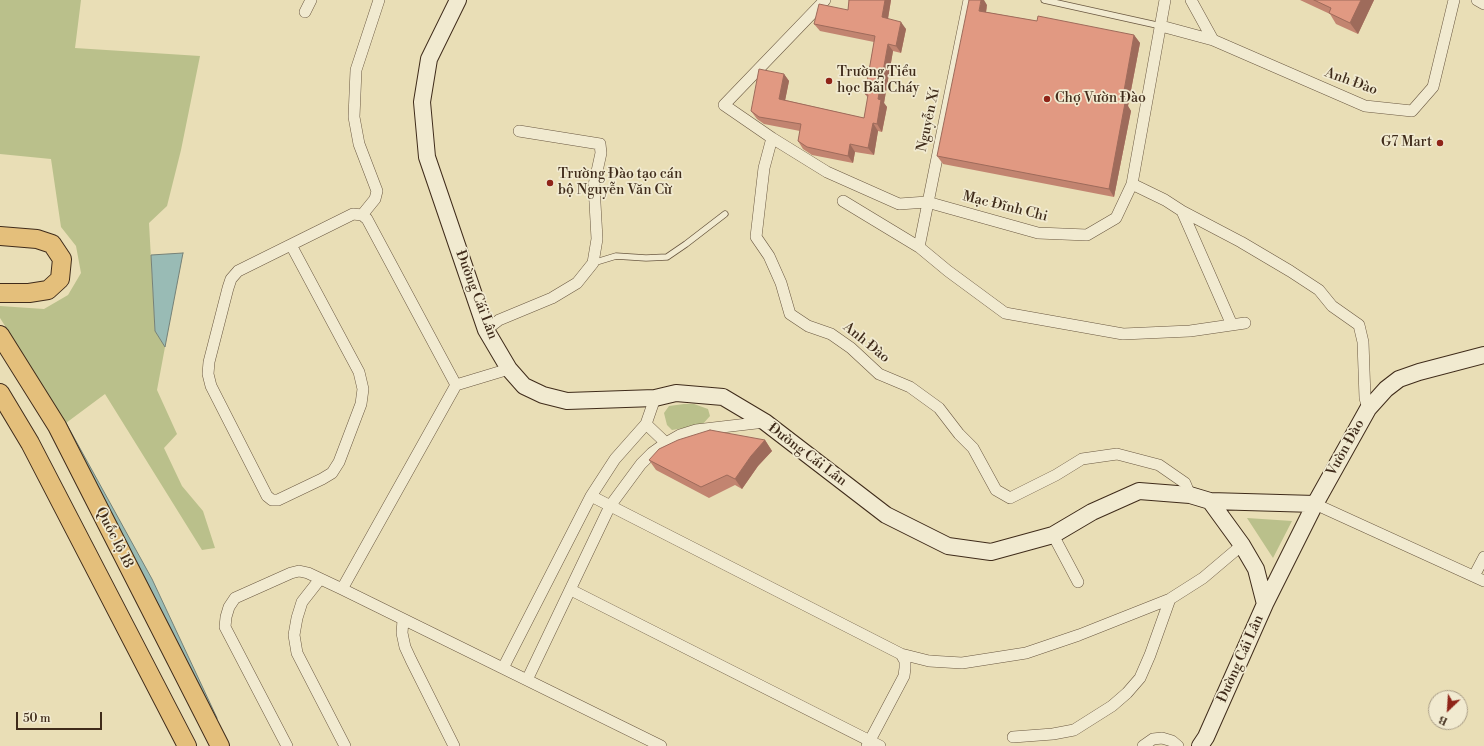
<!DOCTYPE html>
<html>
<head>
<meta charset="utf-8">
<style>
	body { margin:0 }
	#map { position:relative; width:1484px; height:746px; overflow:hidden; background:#e9deb6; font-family:"Libre Bodoni",serif }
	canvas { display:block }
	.north { position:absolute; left:1428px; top:690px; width:40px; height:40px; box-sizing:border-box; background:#f1ead0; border:1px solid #aa9e87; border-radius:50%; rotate:205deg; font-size:11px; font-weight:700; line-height:16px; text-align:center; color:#3f2b1a }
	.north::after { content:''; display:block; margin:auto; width:14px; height:18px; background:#8f2418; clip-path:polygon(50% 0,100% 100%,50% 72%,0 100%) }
	.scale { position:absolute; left:16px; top:712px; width:86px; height:18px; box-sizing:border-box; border:2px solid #3f2b1a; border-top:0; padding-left:5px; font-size:12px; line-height:14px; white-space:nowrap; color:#3f2b1a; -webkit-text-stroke:3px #f1ead0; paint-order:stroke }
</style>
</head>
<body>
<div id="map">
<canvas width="1484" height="746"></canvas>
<div class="north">B</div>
<div class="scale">50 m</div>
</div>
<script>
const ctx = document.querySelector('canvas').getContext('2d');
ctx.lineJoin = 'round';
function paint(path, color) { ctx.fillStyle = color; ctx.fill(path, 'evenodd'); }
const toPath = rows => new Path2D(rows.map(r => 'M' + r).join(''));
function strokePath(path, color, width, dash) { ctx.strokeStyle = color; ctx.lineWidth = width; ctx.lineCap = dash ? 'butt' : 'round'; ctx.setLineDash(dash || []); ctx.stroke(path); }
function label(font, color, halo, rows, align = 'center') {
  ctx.font = font + ' "Libre Bodoni",serif'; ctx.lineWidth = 3.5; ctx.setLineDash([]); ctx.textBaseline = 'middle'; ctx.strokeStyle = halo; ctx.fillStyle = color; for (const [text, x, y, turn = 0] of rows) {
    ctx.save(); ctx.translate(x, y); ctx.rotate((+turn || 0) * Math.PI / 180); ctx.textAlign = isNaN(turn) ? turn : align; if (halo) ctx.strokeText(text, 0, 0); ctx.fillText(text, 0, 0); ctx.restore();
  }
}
paint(toPath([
	[0,0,81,0,75,48,200,56,181,150,167,206,149,223,155,331,165,347,157,390,177,434,164,448,182,486,203,511,215,548,202,550,105,394,66,423,0,318,0,306,44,309,68,295,81,273,76,246,61,227,51,159,0,154],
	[684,404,694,404,708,409,710,416,702,425,672,430,667,425,664,413,669,406],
	[1247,518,1292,521,1273,558]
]), '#bac08b');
const water = toPath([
	[183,253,165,347,155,331,151,255,183,253],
	[66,423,152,579,217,718,215,726,59,425,66,423]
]);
paint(water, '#99bbb5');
strokePath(water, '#758177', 1);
const lane = toPath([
	[1044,0,1161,26],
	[593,263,616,256,646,258,667,257,686,244,725,214]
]);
const street = toPath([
	[825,0,724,105,772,138,764,168,756,237,769,256,781,283,790,314,808,326,831,334,851,348,879,374,910,387,939,408,959,434,973,448,996,490,1010,498,1056,475,1082,459,1117,454,1159,465,1185,483,1190,495],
	[1191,0,1213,40],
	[1477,0,1484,4],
	[305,12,311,0],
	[1161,26,1213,40,1365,106,1412,111,1433,87,1454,0],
	[772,138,827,172,899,204,927,202,1038,233,1087,235,1116,218,1132,184,1165,0],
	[1132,184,1165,200,1182,211,1241,242,1290,271,1319,290,1332,306,1359,325,1363,342,1365,398,1368,409],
	[843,201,919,247,948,271,1005,313,1123,334,1190,331,1245,323],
	[1182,211,1232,325],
	[362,215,375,199,377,191,359,144,354,117,356,70,379,0],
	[291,245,359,372,363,389,361,404,339,462,332,473,322,479,278,500,272,500,267,496,211,386,208,374,209,362,228,288,231,279,238,271,353,214,362,215,367,219,456,385],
	[919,247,969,0],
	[486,330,499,320,552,298,577,283,593,263,597,239,594,185,601,153,600,144,519,131],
	[646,424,666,443],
	[591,496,901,654,905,661,905,668,904,676,867,746],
	[1315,504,1484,581],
	[1053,535,1078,582],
	[1474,576,1484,557],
	[320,579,302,602,297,618,294,635,297,653,345,746],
	[342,589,456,385,509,369],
	[571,590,880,746],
	[403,620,402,633,405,647,411,660,454,746],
	[901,654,929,661,962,663,1026,653,1079,635,1170,599,1203,578,1242,545],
	[503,668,591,496,615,459,646,424,655,398],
	[527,680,610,506,641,464,652,453,666,443,680,435,696,430,765,422],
	[1013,737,1053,734,1074,730,1112,706,1127,693,1140,678,1150,655,1170,599],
	[287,746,225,627,226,617,229,607,235,598,291,573,299,571,308,573,342,589,661,746],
	[1143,746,1153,739,1162,738,1172,741,1178,746]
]);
const secondary = toPath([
	[458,0,429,59,422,102,427,157,486,330,509,369,524,386,543,395,567,401,655,398,676,393,723,397,765,422,886,515,948,546,991,552,1053,535,1092,512,1139,491,1190,495,1210,501,1315,504],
	[1210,501,1242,545,1256,569,1265,604],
	[1200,746,1206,737,1265,604,1315,504,1368,409,1386,389,1399,379,1419,372,1484,355]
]);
const primary = toPath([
	[0,236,37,239,52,244,62,259,60,279,48,290,29,293,0,293],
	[0,335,57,426,220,746],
	[0,393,30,443,187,746]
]);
strokePath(lane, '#6a5841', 7);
strokePath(street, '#6a5841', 12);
strokePath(secondary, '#3f2b1a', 18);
strokePath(primary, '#3f2b1a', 20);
strokePath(lane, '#f1ead0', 5.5);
strokePath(street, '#f1ead0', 11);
strokePath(secondary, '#f1ead0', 16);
strokePath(primary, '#e4bf7b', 18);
paint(toPath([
	[849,0,891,0,888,19,906,29,901,53,893,51,884,103,887,107,882,132,878,131,874,155,855,152,853,163,812,155,803,149,798,141,800,131,764,124,757,119,751,111,784,74,789,81,785,100,864,118,868,98,865,94,874,42,820,31,814,24,848,10],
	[1300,0,1374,0,1358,34,1336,24,1330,14],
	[987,5,986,12,1037,21,1134,35,1140,43,1128,106,1131,111,1114,197,943,164,937,156],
	[765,440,772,451,758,466,742,489,735,485,709,498,656,470,649,460]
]), '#c28470');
paint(toPath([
	[885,0,891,0,887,24,882,17],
	[981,0,984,0,987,5,985,19,979,11],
	[1361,0,1374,0,1358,34,1350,23],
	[901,22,906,29,901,53,896,46],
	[1134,35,1140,43,1128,106,1131,111,1114,197,1109,189,1122,102],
	[888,44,893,51,884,103,887,107,882,132,877,124,878,99],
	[784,74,789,81,784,106,779,99],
	[873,123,878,131,874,155,868,148],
	[850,144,855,152,853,163,848,156],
	[765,440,772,451,758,466,742,489,735,479,751,456]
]), '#9e6b5b');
const building = toPath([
	[849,0,885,0,882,17,901,22,896,46,888,44,878,99,881,100,877,124,873,123,868,148,850,144,848,156,807,147,798,141,801,124,759,117,751,111,759,69,784,74,779,99,864,118,868,95,865,94,875,36,814,24,819,4,848,10,849,0],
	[969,0,981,0,979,11,1037,21,1038,16,1134,35,1122,102,1125,103,1109,189,937,156,969,0],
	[1314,0,1361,0,1350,23,1329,13,1331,8,1314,0],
	[710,430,765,440,751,456,735,479,727,475,701,487,649,460,659,449,678,440,710,430]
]);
paint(building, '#e19982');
strokePath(building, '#9e6b5b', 1);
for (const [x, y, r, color] of [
	[829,81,4,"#8f2418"],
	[1047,99,4,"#8f2418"],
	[1440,143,4,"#8f2418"],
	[550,183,4,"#8f2418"]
]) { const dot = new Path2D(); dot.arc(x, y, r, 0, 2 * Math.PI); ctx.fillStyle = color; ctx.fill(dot); strokePath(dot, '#f1ead0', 1.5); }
label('14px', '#3f2b1a', '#f1ead0', [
	["Trường Tiểu",837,73],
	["học Bãi Cháy",837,89],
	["Chợ Vườn Đào",1055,99],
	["G7 Mart",1432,143,"right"],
	["Trường Đào tạo cán",558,175],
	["bộ Nguyễn Văn Cừ",558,191]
], 'left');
label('14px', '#3f2b1a', '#f1ead0', [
	["Anh Đào",1351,82,20],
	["Nguyễn Xí",929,120,-78],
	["Mạc Đĩnh Chi",1005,207,14],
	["Đường Cái Lân",476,295,69],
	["Anh Đào",866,343,39],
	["Vườn Đào",1346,448,-61],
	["Đường Cái Lân",807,455,37],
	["Quốc lộ 18",114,538,63],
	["Đường Cái Lân",1241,659,-66]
]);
</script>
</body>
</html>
